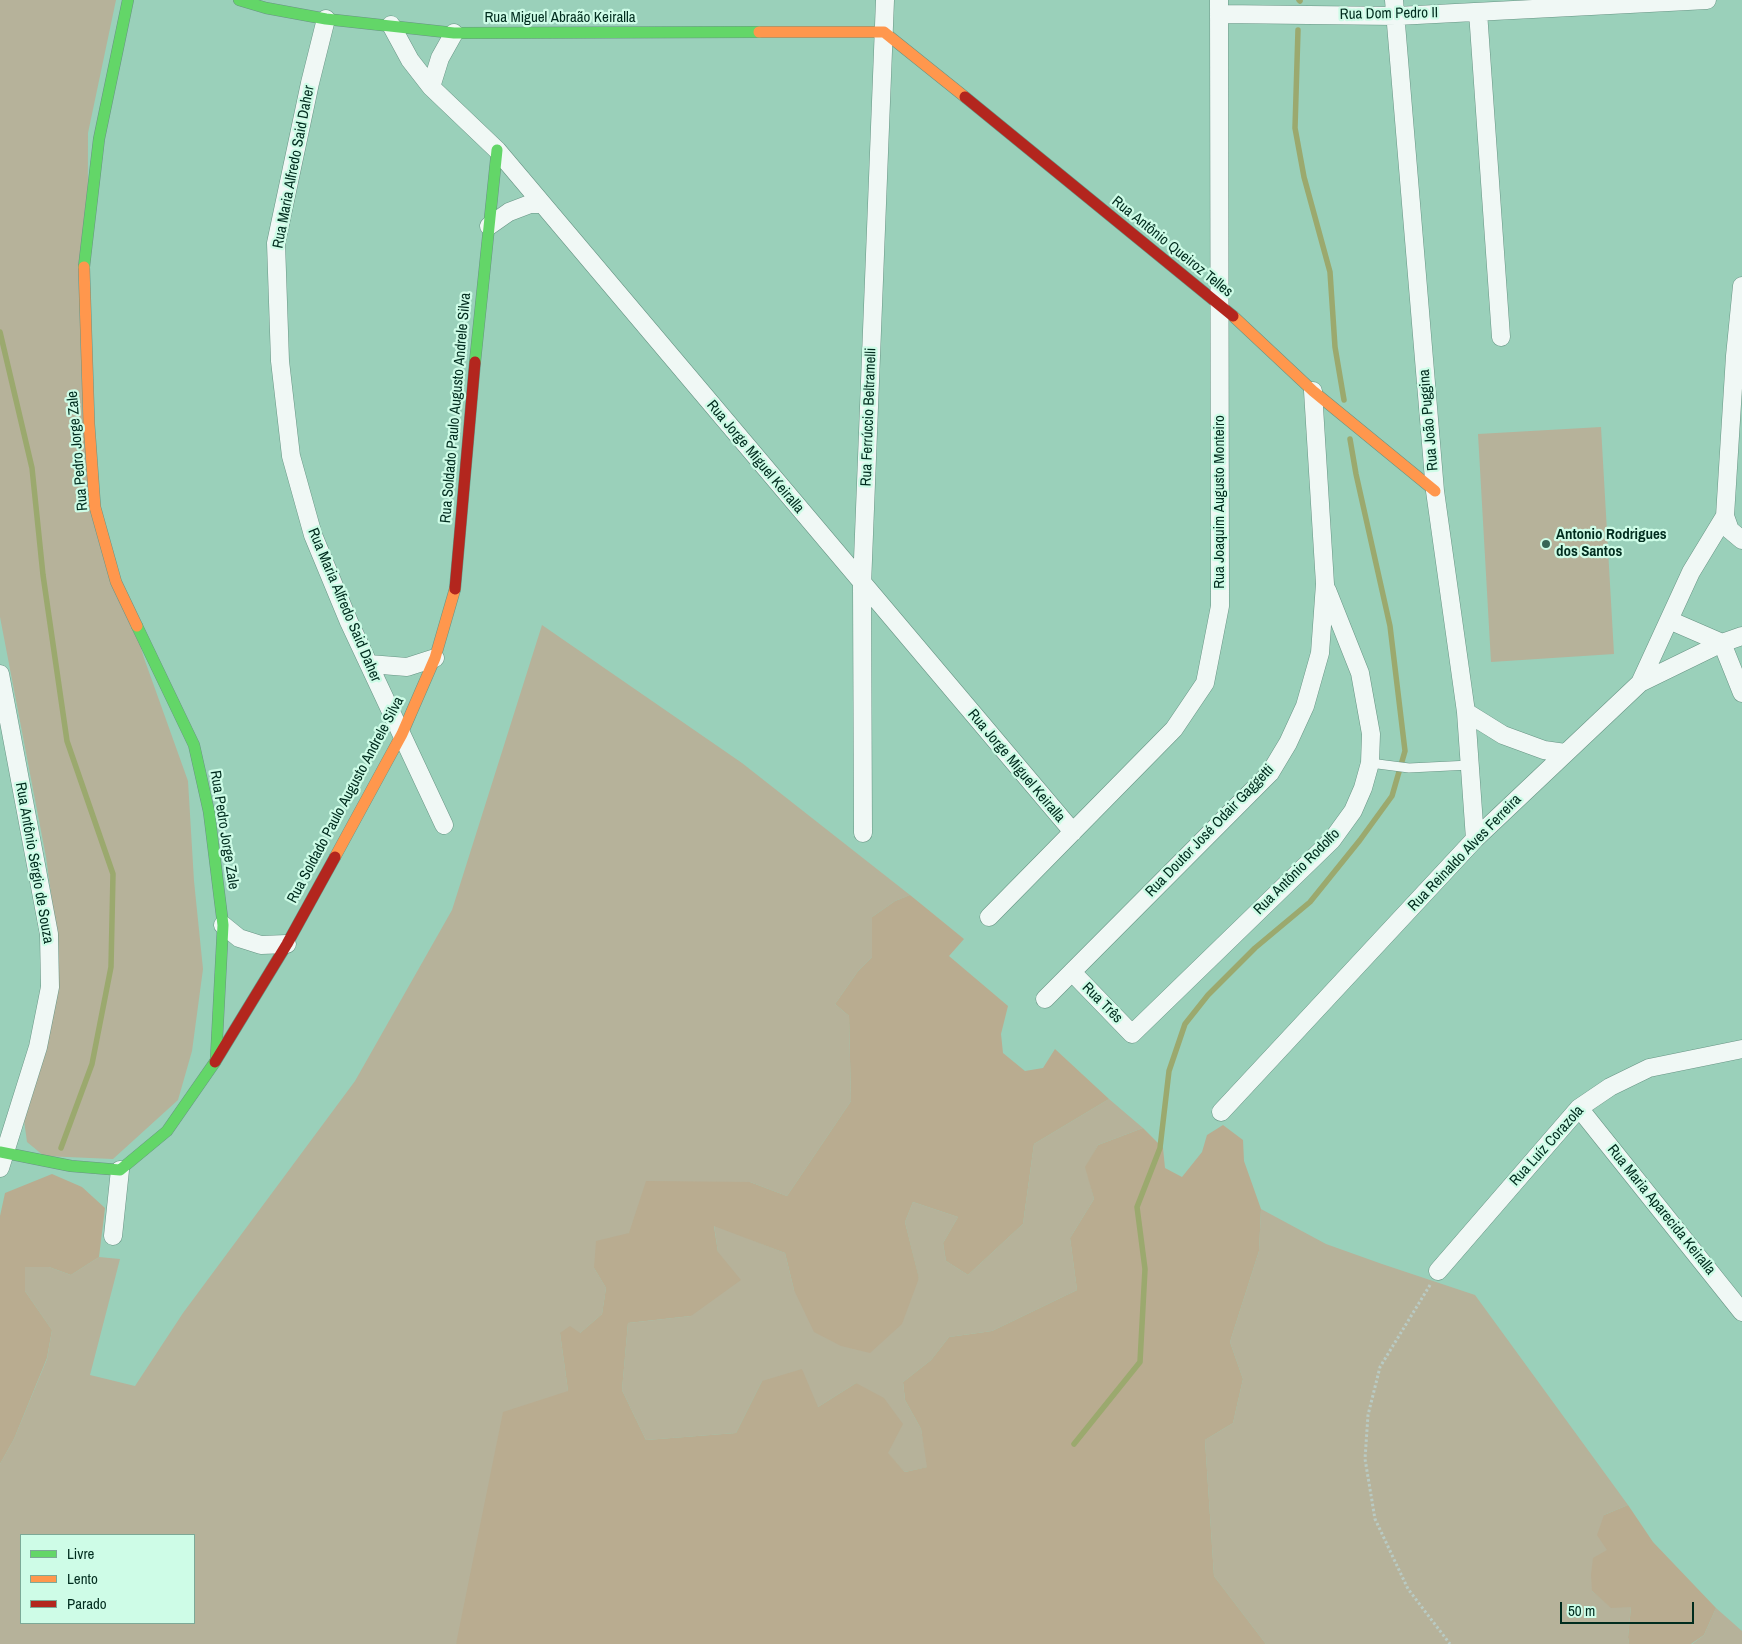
<!DOCTYPE html>
<html>
<head>
<meta charset="utf-8">
<style>
	body { margin:0 }
	#map { position:relative; width:1742px; height:1644px; overflow:hidden; background:#9ad0ba; font-family:"Archivo Narrow",sans-serif }
	canvas { display:block }
	.legend { position:absolute; left:20px; top:1534px; width:175px; height:90px; box-sizing:border-box; background:#cefce7; border:1px solid #7ca997; margin:0; padding:6px 9px; list-style:none; font-size:15px; color:#002c1e }
	.legend li { display:flex; align-items:center; gap:10px; height:25px }
	.legend b { width:25px; border:1px solid #7ca997 }
	.scale { position:absolute; left:1560px; top:1602px; width:134px; height:22px; box-sizing:border-box; border:2px solid #002c1e; border-top:0; padding-left:6px; font-size:15px; line-height:18px; white-space:nowrap; color:#002c1e; -webkit-text-stroke:4px #cefce7; paint-order:stroke }
</style>
</head>
<body>
<div id="map">
<canvas width="1742" height="1644"></canvas>
<ul class="legend">
<li><b style="height:6px;background:#63d668"></b>Livre</li>
<li><b style="height:6px;background:#ff974d"></b>Lento</li>
<li><b style="height:6px;background:#b3261e"></b>Parado</li>
</ul>
<div class="scale">50 m</div>
</div>
<script>
const ctx = document.querySelector('canvas').getContext('2d');
ctx.lineJoin = 'round';
function paint(path, color) { ctx.fillStyle = color; ctx.fill(path, 'evenodd'); }
const toPath = rows => new Path2D(rows.map(r => 'M' + r).join(''));
function strokePath(path, color, width, dash) { ctx.strokeStyle = color; ctx.lineWidth = width; ctx.lineCap = dash ? 'butt' : 'round'; ctx.setLineDash(dash || []); ctx.stroke(path); }
function label(font, color, halo, rows, align = 'center') {
  ctx.font = font + ' "Archivo Narrow",sans-serif'; ctx.lineWidth = 4.5; ctx.setLineDash([]); ctx.textBaseline = 'middle'; ctx.strokeStyle = halo; ctx.fillStyle = color; for (const [text, x, y, turn = 0] of rows) {
    ctx.save(); ctx.translate(x, y); ctx.rotate((+turn || 0) * Math.PI / 180); ctx.textAlign = isNaN(turn) ? turn : align; if (halo) ctx.strokeText(text, 0, 0); ctx.fillText(text, 0, 0); ctx.restore();
  }
}
paint(toPath([
	[0,0,116,0,88,133,87,472,144,658,188,781,194,881,203,969,192,1051,178,1100,113,1159,44,1156,27,1142,24,1120,44,1049,57,938,46,857,0,617],
	[1601,427,1614,654,1491,662,1478,434],
	[542,625,742,763,910,895,895,901,872,917,872,957,858,971,835,1004,849,1016,851,1101,787,1196,750,1182,629,1233,594,1268,606,1288,602,1314,580,1333,560,1333,568,1391,456,1644,0,1644,0,1464,14,1439,47,1359,52,1330,25,1291,25,1267,49,1267,71,1275,99,1257,120,1259,90,1375,135,1386,183,1313,355,1081,452,910],
	[21,1535,194,1535,194,1623,21,1623],
	[1109,1099,1143,1128,1098,1145,1086,1167,1094,1199,1070,1238,1077,1290,992,1331,949,1337,931,1360,903,1382,905,1400,921,1429,928,1467,905,1472,887,1453,856,1383,818,1407,762,1381,736,1433,646,1440,622,1390,628,1323,691,1316,718,1252,714,1225,785,1253,794,1290,919,1279,905,1222,913,1202,958,1217,943,1243,946,1261,968,1275,1023,1224,1034,1144],
	[1261,1209,1326,1244,1382,1264,1475,1295,1628,1505,1604,1515,1608,1550,1592,1591,1611,1607,1631,1607,1628,1637,1629,1644,1266,1644,1214,1576,1205,1440,1233,1423,1243,1379,1230,1342,1259,1251],
	[1716,1608,1742,1631,1742,1644,1692,1644,1704,1635]
]), '#b6b29a');
paint(toPath([
	[910,895,964,939,949,956,1008,1006,1001,1034,1003,1053,1025,1071,1043,1068,1055,1049,1109,1099,1034,1144,1023,1224,968,1275,946,1261,943,1243,958,1217,913,1202,905,1222,919,1278,902,1324,870,1353,841,1346,814,1332,794,1290,785,1253,714,1226,718,1252,741,1280,691,1316,628,1323,622,1390,646,1440,736,1433,762,1381,802,1369,818,1407,856,1383,884,1398,903,1424,888,1453,905,1472,927,1467,921,1429,905,1400,903,1382,931,1360,949,1337,992,1331,1077,1290,1070,1238,1094,1199,1085,1167,1098,1145,1143,1128,1163,1148,1165,1168,1182,1177,1202,1152,1207,1135,1223,1125,1243,1140,1244,1161,1261,1209,1259,1251,1230,1342,1243,1379,1233,1423,1205,1440,1214,1576,1266,1644,456,1644,503,1412,568,1391,560,1333,570,1326,580,1333,602,1314,606,1288,594,1268,596,1241,629,1233,646,1181,750,1182,787,1196,851,1101,849,1016,835,1004,858,971,872,957,872,917,895,901],
	[52,1174,82,1187,105,1208,99,1257,71,1275,49,1267,25,1267,25,1291,52,1330,47,1358,14,1439,0,1464,0,1216,5,1193],
	[1628,1505,1653,1542,1716,1608,1704,1635,1691,1644,1629,1644,1628,1637,1631,1607,1611,1608,1592,1591,1591,1575,1593,1558,1607,1550,1597,1535,1604,1515]
]), '#b9ac90');
strokePath(toPath([
	[1299,0,1300,1],
	[1298,30,1295,128,1304,177,1330,272,1335,347,1344,400],
	[0,332,32,468,43,575,67,741,113,874,111,967,92,1064,61,1148],
	[1074,1444,1140,1362,1145,1269,1137,1207,1160,1148,1169,1071,1185,1024,1208,995,1255,948,1310,902,1360,840,1392,796,1405,751,1390,626,1356,474,1350,439]
]), '#9ba96e', 5.5);
const lane = toPath([
	[1370,763,1409,768,1470,765]
]);
const street = toPath([
	[1394,0,1435,491,1466,712,1475,839],
	[1478,12,1501,337],
	[1220,14,1397,16,1707,0],
	[326,19,310,83,276,243,280,361,291,456,313,535,349,622,444,825],
	[391,25,410,60,431,87,497,150,1073,832],
	[431,87,440,58,454,33],
	[489,226,509,212,530,204,542,204],
	[1725,516,1730,530,1742,540],
	[1669,620,1722,643,1742,693],
	[369,664,407,667,435,658],
	[0,674,49,934,50,987,38,1047,0,1168],
	[1640,683,1691,572,1725,516,1735,356,1742,286],
	[1466,712,1503,735,1544,750,1565,753],
	[863,833,862,585,885,0],
	[989,917,1174,729,1205,683,1220,606,1219,0],
	[223,925,239,938,261,945,287,944],
	[1072,972,1132,1034,1332,840,1353,811,1363,788,1370,763,1371,734,1360,673,1327,590],
	[1045,999,1270,773,1288,743,1305,706,1320,653,1325,584,1313,391],
	[1579,1108,1742,1312],
	[1221,1112,1475,839,1640,683,1722,643,1742,636],
	[113,1236,120,1170],
	[1438,1271,1579,1108,1610,1087,1649,1068,1742,1049]
]);
const fast = toPath([
	[239,0,266,8,326,19,454,33,759,32],
	[84,267,99,139,128,0],
	[475,362,497,150],
	[137,626,194,745,209,812,223,925,216,1058],
	[0,1152,71,1166,120,1170,167,1131,215,1062]
]);
const slow = toPath([
	[759,32,884,32,965,97],
	[84,267,89,424,95,507,116,582,137,626],
	[1233,316,1313,391,1435,491],
	[335,857,402,734,435,658,455,589]
]);
const jam = toPath([
	[965,97,1233,316],
	[455,589,475,362],
	[215,1062,287,944,335,857]
]);
strokePath(lane, '#679484', 10);
strokePath(street, '#679484', 19);
strokePath(fast, '#679484', 12);
strokePath(slow, '#679484', 12);
strokePath(jam, '#679484', 12);
strokePath(toPath([
	[1430,1285,1380,1367,1368,1415,1365,1459,1375,1519,1408,1589,1450,1644]
]), '#b9cbc4', 3, [2.5, 2.5]);
strokePath(lane, '#f0f8f5', 9);
strokePath(street, '#f0f8f5', 18);
strokePath(fast, '#63d668', 11);
strokePath(slow, '#ff974d', 11);
strokePath(jam, '#b3261e', 11);
for (const [x, y, r, color] of [
	[1546,544,5,"#366555"]
]) { const dot = new Path2D(); dot.arc(x, y, r, 0, 2 * Math.PI); ctx.fillStyle = color; ctx.fill(dot); strokePath(dot, '#cefce7', 2); }
label('15px', '#002c1e', '#cefce7', [
	["Rua Dom Pedro II",1389,14,-1],
	["Rua Miguel Abraão Keiralla",560,18],
	["Rua Maria Alfredo Said Daher",294,167,-79],
	["Rua Antônio Queiroz Telles",1172,247,39],
	["Rua Soldado Paulo Augusto Andrele Silva",456,408,-85],
	["Rua Ferrúccio Beltramelli",869,417,-88],
	["Rua João Puggina",1429,420,-95],
	["Rua Pedro Jorge Zale",78,451,-95],
	["Rua Jorge Miguel Keiralla",755,457,50],
	["Rua Joaquim Augusto Monteiro",1220,502,-90],
	["Rua Maria Alfredo Said Daher",344,605,67],
	["Rua Jorge Miguel Keiralla",1016,766,50],
	["Rua Soldado Paulo Augusto Andrele Silva",346,800,-62],
	["Rua Pedro Jorge Zale",224,830,81],
	["Rua Doutor José Odair Gaggetti",1210,831,-46],
	["Rua Reinaldo Alves Ferreira",1465,853,-46],
	["Rua Antônio Sérgio de Souza",34,863,80],
	["Rua Antônio Rodolfo",1297,872,-45],
	["Rua Três",1102,1003,45],
	["Rua Luíz Corazola",1547,1146,-48],
	["Rua Maria Aparecida Keiralla",1661,1210,51]
]);
label('bold 15px', '#002c1e', '#cefce7', [
	["Antonio Rodrigues",1556,535],
	["dos Santos",1556,552]
], 'left');
</script>
</body>
</html>
